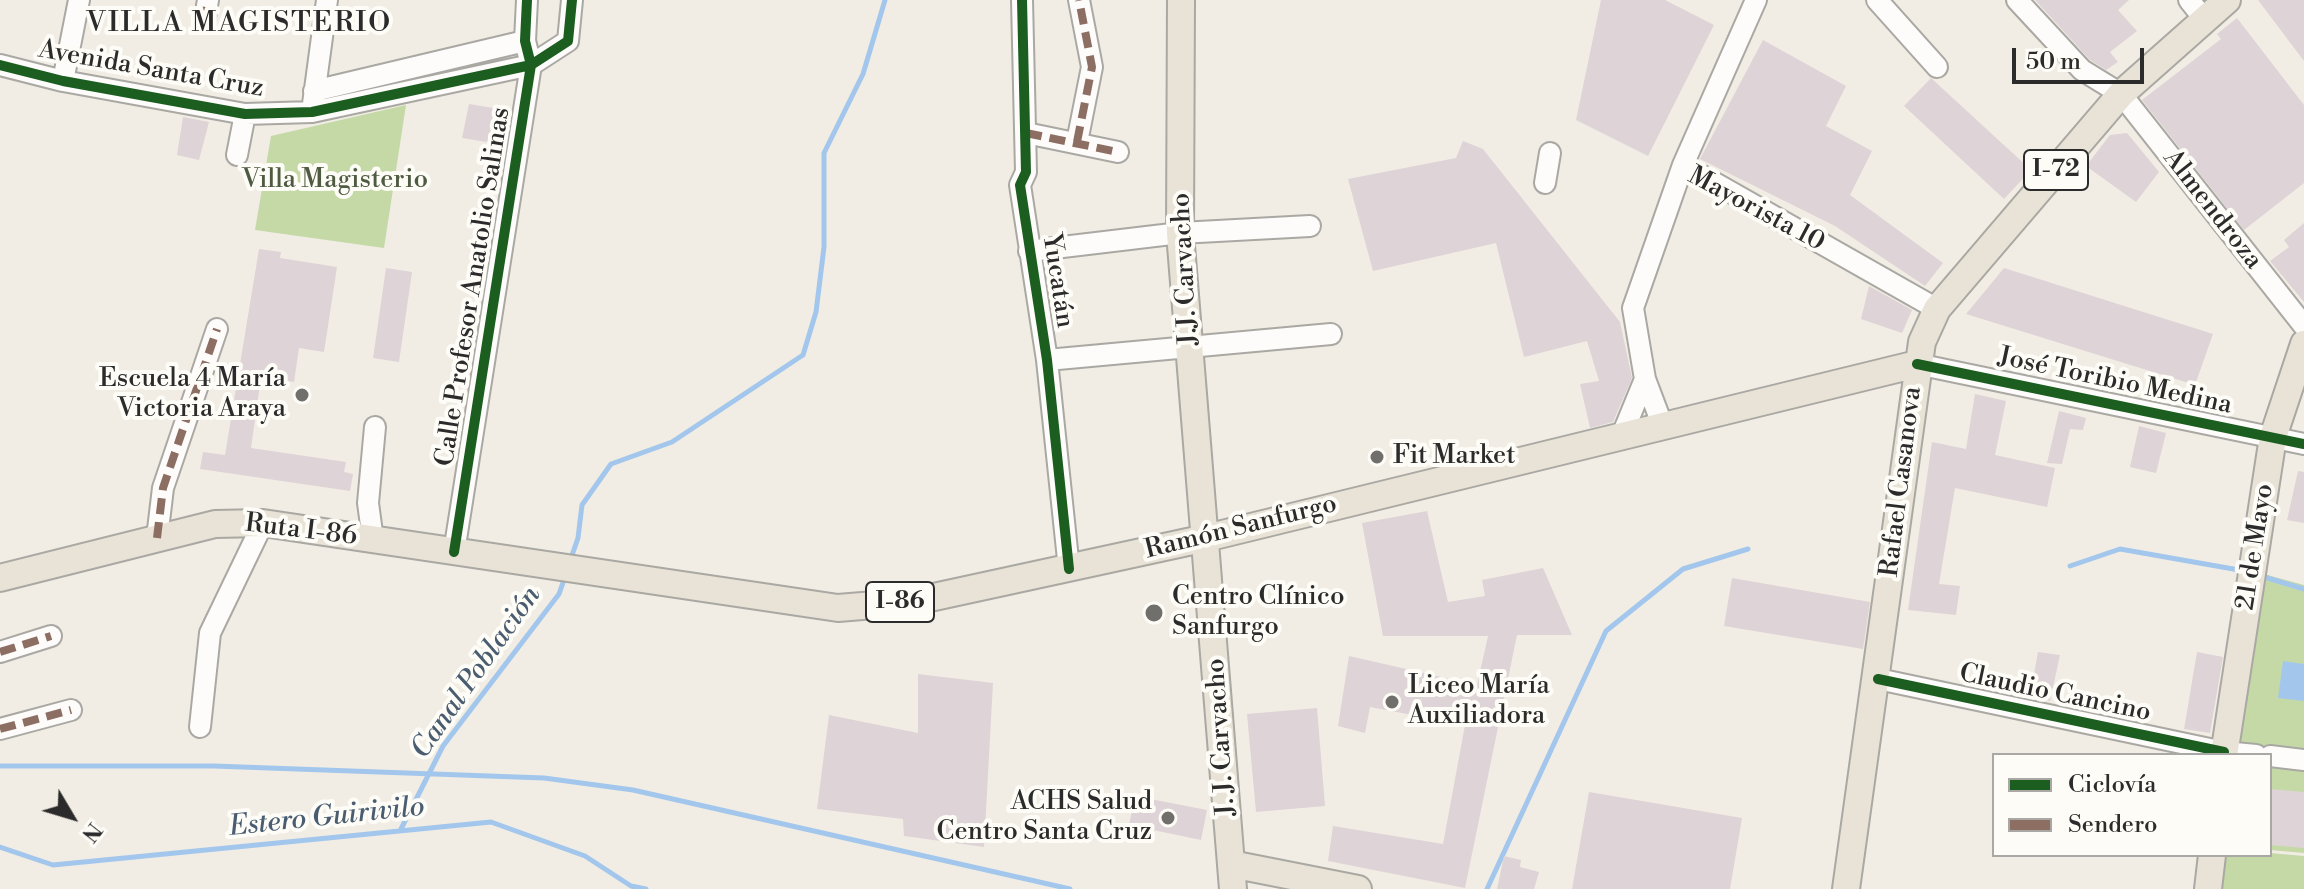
<!DOCTYPE html>
<html>
<head>
<meta charset="utf-8">
<style>
	body { margin:0 }
	#map { position:relative; width:2304px; height:889px; overflow:hidden; background:#f1ede4; font-family:"Libre Bodoni",serif }
	canvas { display:block }
	.legend { position:absolute; left:1992px; top:753px; width:280px; height:104px; box-sizing:border-box; background:#fdfcf7; border:2px solid #a9a8a5; margin:0; padding:10px 14px; list-style:none; font-size:24px; color:#2b2b2b }
	.legend li { display:flex; align-items:center; gap:16px; height:40px }
	.legend b { width:40px; border:2px solid #a9a8a5 }
	.north { position:absolute; left:32px; top:777px; width:80px; height:80px; -webkit-text-stroke:6px #fdfcf7; paint-order:stroke; rotate:128deg; font-size:22px; font-weight:700; line-height:32px; text-align:center; color:#2b2b2b }
	.north::after { content:''; display:block; margin:auto; width:28px; height:36px; background:#2b2b2b; clip-path:polygon(50% 0,100% 100%,50% 72%,0 100%) }
	.scale { position:absolute; left:2012px; top:48px; width:132px; height:36px; box-sizing:border-box; border:4px solid #2b2b2b; border-top:0; padding-left:10px; font-size:24px; line-height:28px; white-space:nowrap; color:#2b2b2b; -webkit-text-stroke:6px #fdfcf7; paint-order:stroke }
</style>
</head>
<body>
<div id="map">
<canvas width="2304" height="889"></canvas>
<ul class="legend">
<li><b style="height:10px;background:#1b5e20"></b>Ciclovía</li>
<li><b style="height:10px;background:#8d6e63"></b>Sendero</li>
</ul>
<div class="north">N</div>
<div class="scale">50 m</div>
</div>
<script>
const ctx = document.querySelector('canvas').getContext('2d');
ctx.lineJoin = 'round';
function paint(path, color) { ctx.fillStyle = color; ctx.fill(path, 'evenodd'); }
const toPath = rows => new Path2D(rows.map(r => 'M' + r).join(''));
function strokePath(path, color, width, dash) { ctx.strokeStyle = color; ctx.lineWidth = width; ctx.lineCap = dash ? 'butt' : 'round'; ctx.setLineDash(dash || []); ctx.stroke(path); }
function label(font, color, halo, rows, align = 'center') {
  ctx.font = font + ' "Libre Bodoni",serif'; ctx.lineWidth = 8; ctx.setLineDash([]); ctx.textBaseline = 'middle'; ctx.strokeStyle = halo; ctx.fillStyle = color; for (const [text, x, y, turn = 0] of rows) {
    ctx.save(); ctx.translate(x, y); ctx.rotate((+turn || 0) * Math.PI / 180); ctx.textAlign = isNaN(turn) ? turn : align; if (halo) ctx.strokeText(text, 0, 0); ctx.fillText(text, 0, 0); ctx.restore();
  }
}
paint(toPath([
	[406,105,384,248,255,230,271,136],
	[2260,573,2304,585,2304,853,2270,850,2270,755,2236,755],
	[2270,853,2304,856,2304,889,2221,889,2225,855]
]), '#c4d9a6');
paint(toPath([
	[2283,661,2304,664,2304,701,2278,698]
]), '#a3c7ec');
strokePath(toPath([
	[570,561,578,538,582,505,611,464,672,442,803,355,816,312,824,247,824,153,863,74,885,0],
	[2070,566,2120,549,2239,570],
	[2261,576,2304,589],
	[0,766,214,766,544,778,633,790,1070,889],
	[400,831,443,746,559,594,566,574],
	[0,847,53,865,491,822,585,856,631,886,646,889],
	[1487,889,1606,631,1683,569,1748,549]
]), '#a3c7ec', 5);
paint(toPath([
	[1601,0,1665,0,1714,25,1648,156,1576,120],
	[2035,0,2129,0,2118,10,2137,31,2110,52,2118,62,2106,70,2090,60],
	[2258,0,2304,0,2304,61],
	[2237,18,2304,105,2304,183,2244,230,2142,100,2221,39,2217,34],
	[1763,40,1846,86,1826,126,1872,151,1850,195,1943,263,1925,286,1835,226,1700,159],
	[1931,78,2031,170,2004,199,1904,106],
	[469,104,505,110,499,144,462,138],
	[183,117,209,122,199,160,177,155],
	[2127,133,2159,172,2136,202,2086,166,2110,135],
	[1463,141,1483,149,1620,322,1632,378,1613,422,1590,428,1580,384,1599,381,1587,341,1524,357,1496,243,1373,271,1348,179,1456,158],
	[2304,223,2304,302,2270,261,2289,247,2284,240],
	[259,249,281,252,280,258,337,267,324,352,299,348,294,382,261,377,251,448,346,462,344,472,353,474,350,491,200,469,203,452,225,455],
	[386,268,412,272,399,362,373,358],
	[2004,268,2213,334,2195,385,1966,314],
	[1869,286,1912,310,1902,333,1861,319],
	[1975,394,2006,401,1995,455,2055,468,2047,507,1955,488,1939,584,1960,586,1956,615,1908,610,1932,442,1966,449],
	[2059,411,2086,418,2083,430,2070,429,2062,464,2047,463],
	[2139,426,2166,433,2156,473,2130,467],
	[2298,471,2304,472,2304,523,2287,520],
	[1427,511,1448,602,1485,596,1482,580,1543,568,1572,635,1517,635,1465,888,1328,861,1333,826,1443,844,1465,725,1370,707,1365,733,1338,726,1349,656,1477,685,1488,636,1383,636,1362,523],
	[1732,578,1870,602,1863,649,1724,626],
	[2038,652,2060,655,2050,701,2030,697],
	[2197,652,2223,657,2210,733,2184,729],
	[918,674,993,683,984,847,904,836,903,819,817,809,829,715,918,733],
	[1317,708,1325,806,1256,812,1247,714],
	[2270,789,2304,792,2304,848,2270,845],
	[1589,792,1742,818,1730,889,1572,889],
	[1135,796,1207,810,1201,840,1129,825],
	[1504,856,1521,860,1520,867,1539,872,1534,889,1497,889]
]), '#ded3d6');
const minor = toPath([
	[1022,0,1026,172,1020,185,1047,360,1069,569],
	[1877,0,1937,67],
	[2017,0,2082,70,2121,94,2304,326],
	[2189,0,2205,20],
	[204,23,208,0],
	[0,65,63,81,245,114,312,112,531,65,568,41,572,0],
	[63,81,79,0],
	[314,91,525,41],
	[313,104,327,0],
	[1026,133,1118,152],
	[1077,142,1092,67,1079,0],
	[237,155,245,114],
	[1683,165,1756,0],
	[1545,183,1550,153],
	[1029,251,1180,233,1310,226],
	[1047,360,1331,334],
	[1917,364,2304,444],
	[1645,379,1662,424],
	[1622,435,1645,379,1633,308,1683,165,1937,309],
	[157,538,163,488,217,329],
	[373,540,368,503,375,427],
	[454,552,531,65,525,41,527,0],
	[0,652,51,636],
	[1878,679,2224,752,2256,755],
	[200,727,210,633,263,523],
	[0,729,71,710],
	[2270,756,2304,760]
]);
const major = toPath([
	[1181,0,1180,233,1233,889],
	[0,578,215,524,263,523,838,608,911,602,1206,538,1917,364],
	[2224,755,2273,437,2304,344],
	[1231,864,1358,889],
	[1846,889,1922,342,1937,309,2121,94,2227,0],
	[2208,889,2212,855]
]);
strokePath(minor, '#aaa8a3', 24);
strokePath(major, '#aaa8a3', 30);
strokePath(minor, '#fdfcfb', 20);
strokePath(major, '#e8e3d6', 26);
strokePath(toPath([
	[204,23,208,0],
	[1026,133,1118,152],
	[1077,142,1092,67,1079,0],
	[157,538,163,488,217,329],
	[0,652,51,636],
	[0,729,71,710]
]), '#8d6e63', 8, [16, 8]);
strokePath(toPath([
	[1022,0,1026,172,1020,185,1047,360,1069,569],
	[0,65,63,81,245,114,312,112,531,65,568,41,572,0],
	[1917,364,2304,444],
	[454,552,531,65,525,41,527,0],
	[1878,679,2224,752]
]), '#1b5e20', 10);
for (const [x, y, r, color] of [
	[302,395,8,"#706f6c"],
	[1377,457,8,"#706f6c"],
	[1154,613,10,"#706f6c"],
	[1392,702,8,"#706f6c"],
	[1168,818,8,"#706f6c"]
]) { const dot = new Path2D(); dot.arc(x, y, r, 0, 2 * Math.PI); ctx.fillStyle = color; ctx.fill(dot); strokePath(dot, '#fdfcf7', 3); }
for (const [x, y, w] of [
	[2056,170,64],
	[900,602,68]
]) { const box = new Path2D(); box.roundRect(x - w / 2, y - 20, w, 40, 6); ctx.fillStyle = '#fdfcf7'; ctx.fill(box); strokePath(box, '#2b2b2b', 2); }
label('bold 24px', '#2b2b2b', null, [
	["I-72",2056,170],
	["I-86",900,602]
]);
label('26px', '#2b2b2b', '#fdfcf7', [
	["Avenida Santa Cruz",151,70,10],
	["Mayorista 10",1756,210,28],
	["Almendroza",2212,210,52],
	["J.J. Carvacho",1186,269,-93],
	["Yucatán",1057,281,81],
	["Calle Profesor Anatolio Salinas",474,287,-81],
	["José Toribio Medina",2115,382,12],
	["Rafael Casanova",1902,482,-83],
	["Ramón Sanfurgo",1241,528,-14],
	["Ruta I-86",301,531,7],
	["21 de Mayo",2256,547,-81],
	["Claudio Cancino",2055,694,12],
	["J. J. Carvacho",1222,737,-94]
]);
label('26px', '#4e5a41', '#fdfcf7', [
	["Villa Magisterio",335,181]
]);
label('26px', '#2b2b2b', '#fdfcf7', [
	["Escuela 4 María",286,380,"right"],
	["Victoria Araya",286,410,"right"],
	["Fit Market",1393,457],
	["Centro Clínico",1172,598],
	["Sanfurgo",1172,628],
	["Liceo María",1408,687],
	["Auxiliadora",1408,717],
	["ACHS Salud",1152,803,"right"],
	["Centro Santa Cruz",1152,833,"right"]
], 'left');
ctx.letterSpacing = '2px';
label('28px', '#2b2b2b', '#fdfcf7', [
	["VILLA MAGISTERIO",239,24]
]);
ctx.letterSpacing = '0px';
label('italic 28px', '#495c70', '#fdfcf7', [
	["Canal Población",477,673,-55],
	["Estero Guirivilo",327,818,-6]
]);
</script>
</body>
</html>
